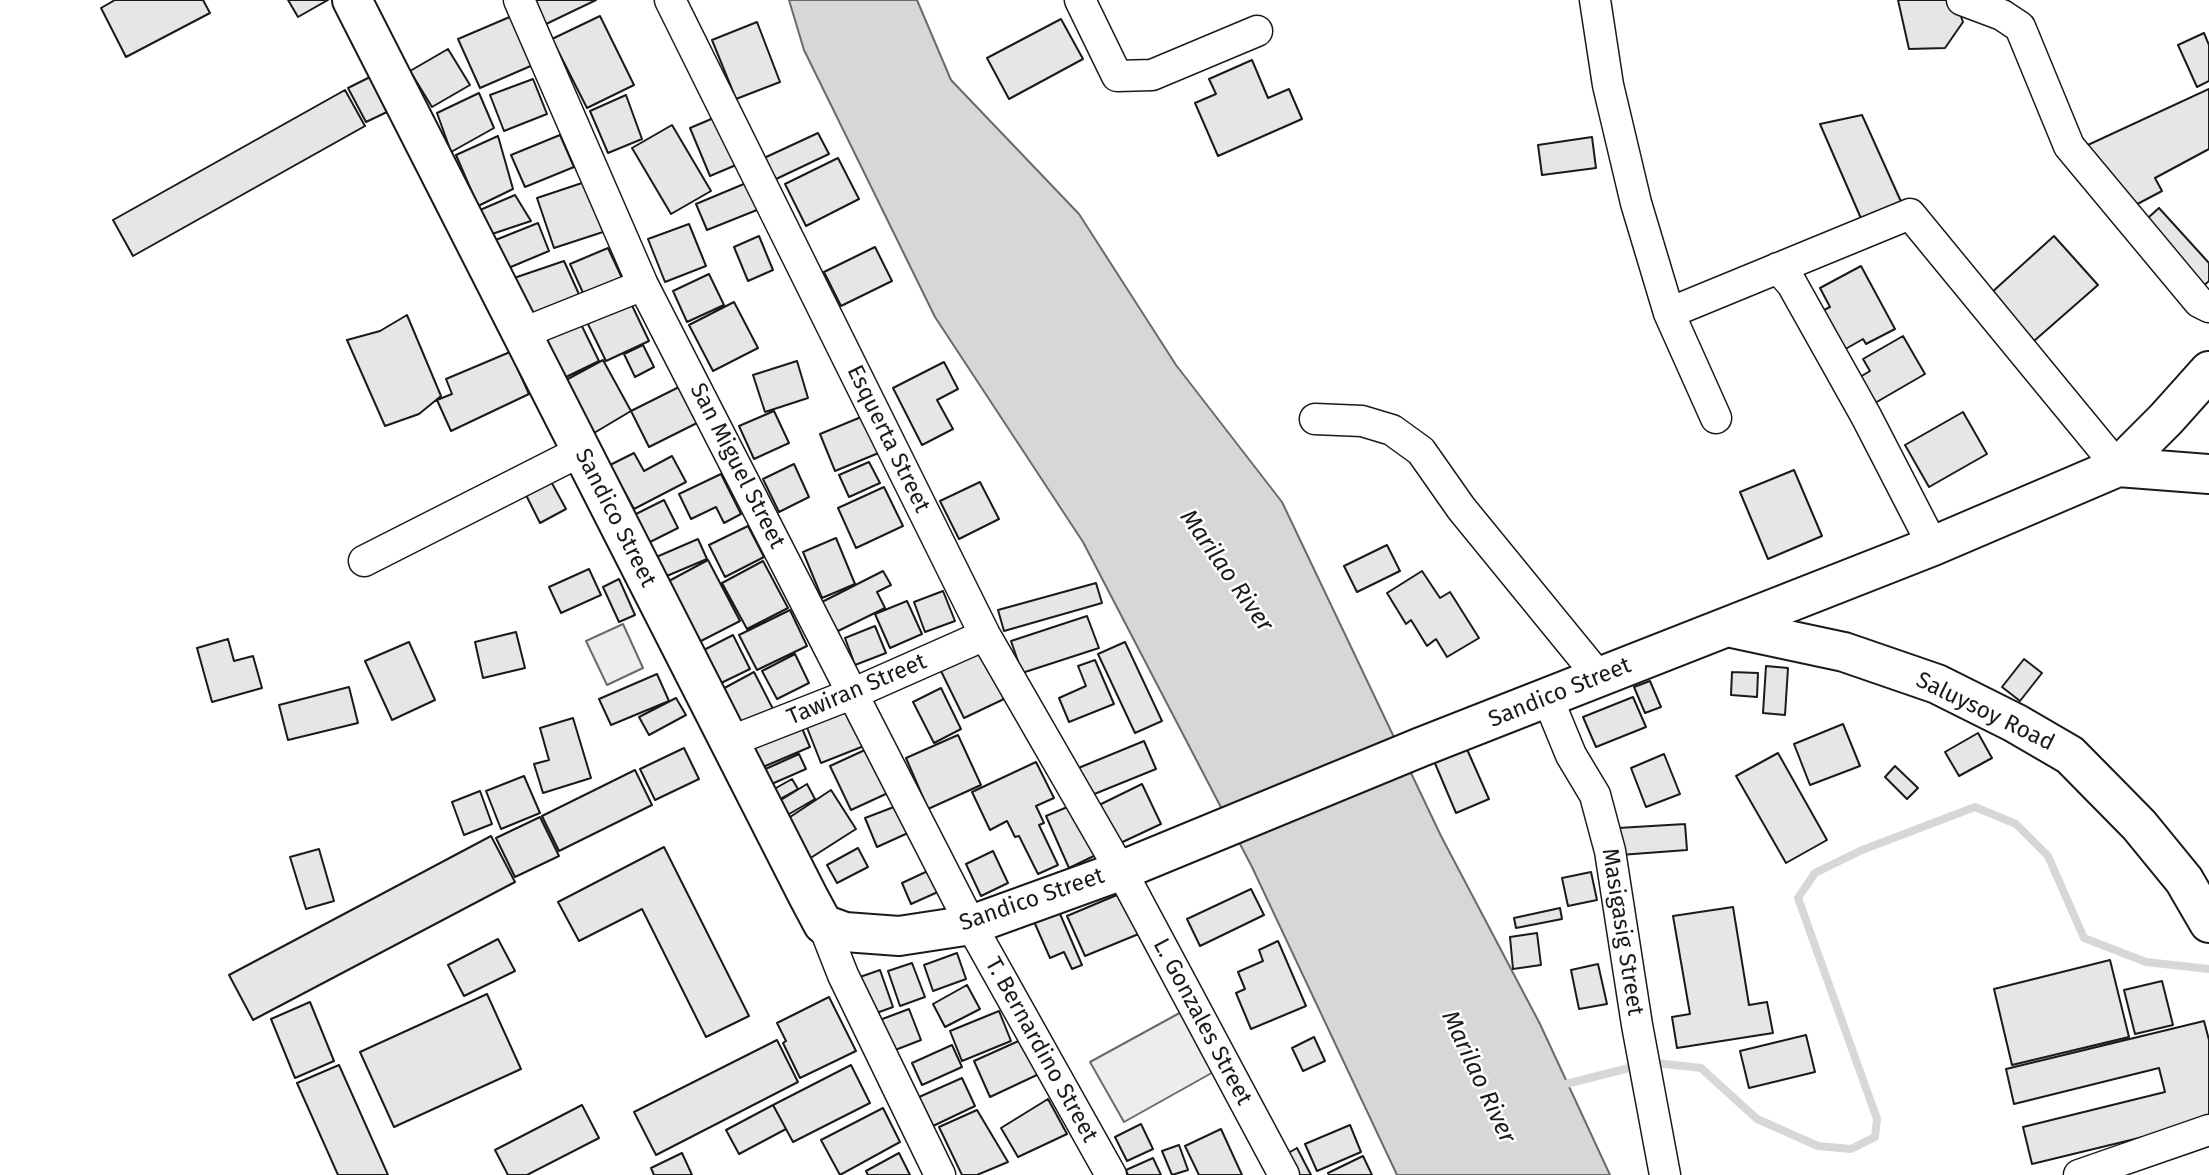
<!DOCTYPE html>
<html>
<head>
<meta charset="utf-8">
<style>
	body { margin:0 }
	canvas { display:block; background:#fff }
</style>
</head>
<body>
<canvas width="2209" height="1175"></canvas>
<script>
const ctx = document.querySelector('canvas').getContext('2d');
ctx.lineJoin = 'round';
function paint(path, color) { ctx.fillStyle = color; ctx.fill(path, 'evenodd'); }
const toPath = rows => new Path2D(rows.map(r => 'M' + r).join(''));
function strokePath(path, color, width, dash) { ctx.strokeStyle = color; ctx.lineWidth = width; ctx.lineCap = dash ? 'butt' : 'round'; ctx.setLineDash(dash || []); ctx.stroke(path); }
function label(font, color, halo, rows, align = 'center') {
  ctx.font = font + ' "Fira Sans",sans-serif'; ctx.lineWidth = 5; ctx.setLineDash([]); ctx.textBaseline = 'middle'; ctx.strokeStyle = halo; ctx.fillStyle = color; for (const [text, x, y, turn = 0] of rows) {
    ctx.save(); ctx.translate(x, y); ctx.rotate((+turn || 0) * Math.PI / 180); ctx.textAlign = isNaN(turn) ? turn : align; if (halo) ctx.strokeText(text, 0, 0); ctx.fillText(text, 0, 0); ctx.restore();
  }
}
const built = toPath([
	[623,624,643,668,607,685,586,641,623,624],
	[1185,1010,1217,1070,1124,1122,1090,1062,1185,1010]
]);
paint(built, '#ededed');
strokePath(built, '#6a6a6a', 2);
const water = toPath([
	[789,0,917,0,951,80,1079,214,1176,365,1282,502,1441,836,1540,1024,1610,1175,1397,1175,1252,867,1083,542,935,317,804,50,789,0]
]);
paint(water, '#d7d7d7');
strokePath(water, '#6a6a6a', 2);
strokePath(toPath([
	[1656,1063,1701,1068,1757,1119,1818,1146,1851,1149,1875,1137,1877,1119,1798,898,1815,873,1862,850,1975,807,2016,824,2048,856,2084,938,2146,962,2209,969],
	[1558,1086,1633,1067]
]), '#d7d7d7', 8);
const building = toPath([
	[115,0,203,0,210,13,126,57,101,8,115,0],
	[288,0,328,0,298,17,288,0],
	[532,0,596,0,544,25,532,0],
	[1898,0,1955,0,1963,22,1945,48,1909,49,1898,0],
	[512,16,533,65,480,88,458,39,512,16],
	[600,16,634,85,587,108,552,39,600,16],
	[1061,19,1083,59,1009,99,987,58,1061,19],
	[757,22,780,82,736,99,712,40,757,22],
	[2204,33,2209,45,2209,81,2197,87,2178,45,2204,33],
	[448,49,470,85,432,107,410,71,448,49],
	[1252,60,1268,98,1289,89,1302,119,1218,156,1195,103,1216,94,1209,79,1252,60],
	[370,77,387,112,366,122,348,88,370,77],
	[533,79,547,114,504,131,490,95,533,79],
	[2209,89,2209,149,2155,178,2162,191,2128,209,2077,150,2209,89],
	[345,90,365,126,133,256,113,220,345,90],
	[479,93,494,128,451,152,437,113,479,93],
	[626,95,642,139,608,153,590,111,626,95],
	[1862,115,1903,206,1863,223,1820,124,1862,115],
	[716,117,736,165,710,176,690,128,716,117],
	[672,125,711,191,671,214,632,148,672,125],
	[818,133,829,154,774,180,764,158,818,133],
	[560,135,574,167,525,187,511,155,560,135],
	[498,136,513,189,478,206,456,155,498,136],
	[1592,137,1596,168,1542,175,1538,145,1592,137],
	[838,158,859,199,806,226,785,184,838,158],
	[751,181,762,208,707,230,696,204,751,181],
	[585,182,603,232,554,248,537,198,585,182],
	[515,195,531,221,492,234,480,210,515,195],
	[2159,208,2209,263,2209,281,2199,290,2140,225,2159,208],
	[538,223,549,251,506,269,493,241,538,223],
	[689,224,706,266,665,282,648,239,689,224],
	[759,236,773,270,748,281,734,247,759,236],
	[2054,236,2098,285,2034,341,1991,293,2054,236],
	[875,247,892,281,841,306,824,272,875,247],
	[608,248,622,278,584,295,570,264,608,248],
	[564,261,582,301,535,322,514,278,564,261],
	[1861,266,1895,329,1866,344,1863,339,1842,351,1820,312,1830,307,1820,288,1861,266],
	[709,274,724,305,687,322,673,291,709,274],
	[628,297,649,341,606,361,585,318,628,297],
	[734,302,758,348,713,371,689,325,734,302],
	[576,314,599,361,564,378,541,331,576,314],
	[407,315,441,396,419,414,385,426,347,340,380,331,407,315],
	[1903,336,1925,374,1875,403,1860,377,1870,371,1863,359,1903,336],
	[643,345,654,367,635,377,624,354,643,345],
	[510,352,529,394,451,431,437,400,452,394,446,379,510,352],
	[603,360,631,411,594,433,566,380,603,360],
	[797,361,808,398,765,412,753,375,797,361],
	[944,362,958,389,937,400,953,429,922,445,893,388,944,362],
	[681,386,699,422,649,447,631,411,681,386],
	[774,411,789,443,754,459,739,426,774,411],
	[1963,412,1987,454,1929,487,1905,445,1963,412],
	[866,415,881,452,835,471,820,434,866,415],
	[634,453,644,471,672,456,686,482,634,509,610,465,634,453],
	[869,462,880,483,849,497,839,475,869,462],
	[794,464,809,497,779,512,763,479,794,464],
	[1794,470,1822,536,1768,559,1740,492,1794,470],
	[721,474,741,514,724,523,716,507,691,519,679,494,721,474],
	[548,476,566,509,540,523,523,489,548,476],
	[980,482,999,519,959,539,940,501,980,482],
	[884,487,903,526,856,548,838,508,884,487],
	[664,500,678,528,648,543,634,515,664,500],
	[748,526,764,557,725,577,709,545,748,526],
	[836,538,855,584,822,598,803,552,836,538],
	[698,539,707,559,662,578,654,558,698,539],
	[1387,545,1400,571,1357,592,1344,566,1387,545],
	[708,560,740,621,699,642,667,582,708,560],
	[763,561,788,608,747,629,722,583,763,561],
	[589,569,601,595,561,613,549,587,589,569],
	[883,571,891,585,877,592,885,608,836,632,820,603,883,571],
	[1422,571,1440,598,1450,592,1479,638,1447,657,1436,639,1427,646,1411,620,1406,624,1387,593,1422,571],
	[619,579,635,615,619,622,603,587,619,579],
	[1096,583,1102,603,1004,631,998,610,1096,583],
	[943,591,955,621,925,632,914,602,943,591],
	[907,601,922,634,890,648,875,614,907,601],
	[790,610,807,646,757,670,739,635,790,610],
	[1087,616,1099,648,1022,673,1011,641,1087,616],
	[875,626,886,653,855,665,845,638,875,626],
	[516,632,525,668,483,678,475,642,516,632],
	[733,635,750,669,717,685,700,652,733,635],
	[228,639,234,661,253,656,262,688,212,702,197,648,228,639],
	[409,642,435,700,392,720,365,661,409,642],
	[1125,642,1162,721,1135,733,1098,654,1125,642],
	[978,646,1004,699,964,718,938,665,978,646],
	[795,654,809,683,777,699,762,671,795,654],
	[2024,659,2042,673,2020,701,2002,687,2024,659],
	[1095,660,1114,704,1069,722,1059,698,1086,686,1078,666,1095,660],
	[1766,666,1788,668,1785,715,1763,713,1766,666],
	[754,672,773,709,735,728,717,692,754,672],
	[1732,672,1758,673,1757,697,1731,695,1732,672],
	[657,674,669,701,611,725,599,699,657,674],
	[1650,681,1661,707,1645,713,1634,687,1650,681],
	[349,687,358,723,288,740,279,705,349,687],
	[941,688,961,729,934,743,913,702,941,688],
	[1633,697,1646,727,1596,747,1583,717,1633,697],
	[676,698,686,715,649,735,639,717,676,698],
	[849,708,864,746,821,763,806,725,849,708],
	[573,718,591,778,543,793,534,764,549,760,540,728,573,718],
	[798,719,810,747,756,770,744,743,798,719],
	[1843,724,1860,766,1810,785,1794,744,1843,724],
	[1978,733,1992,758,1959,776,1945,752,1978,733],
	[958,735,981,785,928,809,906,758,958,735],
	[1144,741,1156,769,1087,797,1076,769,1144,741],
	[1466,747,1489,799,1456,813,1434,761,1466,747],
	[684,748,699,779,655,800,640,769,684,748],
	[867,749,888,793,851,810,830,766,867,749],
	[1778,753,1827,840,1786,863,1736,776,1778,753],
	[799,754,806,769,767,786,761,771,799,754],
	[1664,754,1680,794,1646,807,1631,768,1664,754],
	[1036,762,1054,798,1036,806,1044,823,1039,825,1058,865,1038,874,1019,836,1015,837,1007,821,990,830,972,792,1036,762],
	[1895,766,1918,788,1907,799,1885,777,1895,766],
	[635,770,652,805,559,851,542,816,635,770],
	[524,776,540,813,501,829,486,791,524,776],
	[792,779,798,789,773,803,767,793,792,779],
	[807,784,815,799,784,817,776,803,807,784],
	[1142,784,1161,824,1114,846,1095,807,1142,784],
	[831,790,856,829,809,859,784,821,831,790],
	[480,791,492,824,464,835,452,802,480,791],
	[899,805,908,833,877,847,865,818,899,805],
	[1072,805,1096,855,1069,868,1046,816,1072,805],
	[540,817,559,856,515,877,496,838,540,817],
	[1685,824,1687,850,1620,855,1618,828,1685,824],
	[491,836,515,882,253,1020,229,975,491,836],
	[664,847,749,1016,706,1037,642,909,579,941,558,902,664,847],
	[858,848,868,867,837,883,827,865,858,848],
	[319,849,334,901,306,909,290,857,319,849],
	[993,851,1008,883,981,896,966,864,993,851],
	[930,870,940,891,911,904,902,883,930,870],
	[1591,872,1597,900,1568,906,1562,878,1591,872],
	[1251,889,1264,915,1200,946,1187,919,1251,889],
	[1124,892,1141,933,1085,956,1067,916,1124,892],
	[1057,907,1082,965,1072,969,1064,952,1050,958,1032,917,1057,907],
	[1733,907,1749,1005,1767,1002,1773,1033,1677,1048,1672,1017,1690,1014,1673,916,1733,907],
	[1560,908,1562,919,1516,928,1514,918,1560,908],
	[1537,933,1541,965,1513,969,1510,937,1537,933],
	[498,939,515,971,464,996,448,965,498,939],
	[1278,941,1306,1006,1251,1029,1236,993,1245,989,1238,972,1263,961,1259,950,1278,941],
	[957,953,966,979,933,991,924,965,957,953],
	[2110,960,2129,1037,2012,1065,1994,989,2110,960],
	[912,963,925,997,900,1006,888,971,912,963],
	[1598,964,1607,1004,1579,1009,1571,970,1598,964],
	[880,970,893,1007,871,1015,857,978,880,970],
	[2162,981,2173,1025,2135,1034,2124,990,2162,981],
	[967,985,980,1009,945,1027,933,1004,967,985],
	[487,994,521,1069,394,1127,360,1052,487,994],
	[829,997,856,1051,800,1078,783,1043,786,1041,777,1023,829,997],
	[310,1002,334,1061,295,1078,271,1019,310,1002],
	[909,1009,921,1040,890,1052,877,1021,909,1009],
	[999,1011,1011,1041,962,1061,950,1031,999,1011],
	[2204,1021,2209,1040,2209,1121,2032,1164,2023,1127,2165,1092,2159,1068,2014,1104,2006,1069,2204,1021],
	[1806,1035,1815,1072,1749,1088,1740,1051,1806,1035],
	[1314,1037,1325,1061,1303,1071,1292,1048,1314,1037],
	[1023,1039,1039,1074,990,1097,974,1061,1023,1039],
	[777,1040,798,1082,656,1155,634,1112,777,1040],
	[952,1045,962,1067,922,1085,912,1063,952,1045],
	[339,1065,388,1175,338,1175,297,1083,339,1065],
	[851,1065,870,1103,793,1142,773,1105,851,1065],
	[962,1078,975,1106,933,1126,919,1097,962,1078],
	[1048,1099,1067,1134,1018,1157,1001,1128,1048,1099],
	[582,1105,599,1138,527,1175,508,1175,495,1150,582,1105],
	[773,1105,786,1129,739,1154,726,1130,773,1105],
	[883,1108,900,1142,840,1175,821,1140,883,1108],
	[977,1110,1008,1162,977,1175,962,1175,939,1127,977,1110],
	[1141,1124,1153,1149,1127,1161,1115,1137,1141,1124],
	[1350,1125,1361,1152,1317,1171,1305,1144,1350,1125],
	[1221,1129,1242,1175,1199,1175,1185,1146,1221,1129],
	[1179,1145,1188,1170,1172,1175,1162,1151,1179,1145],
	[1297,1148,1311,1175,1291,1175,1281,1157,1297,1148],
	[682,1153,692,1175,654,1175,651,1168,682,1153],
	[899,1153,910,1175,868,1175,866,1171,899,1153],
	[1363,1156,1372,1175,1329,1175,1328,1173,1363,1156],
	[1153,1158,1161,1175,1128,1175,1126,1170,1153,1158]
]);
paint(building, '#e6e6e6');
strokePath(building, '#1a1a1a', 2);
const minor = toPath([
	[519,0,643,285,971,925,1111,1175],
	[670,0,985,635,1130,887,1284,1175],
	[1080,0,1117,76,1152,75,1257,31],
	[1595,0,1608,85,1636,203,1669,313,1716,418],
	[1962,0,2002,15,2020,27,2069,146,2199,302,2209,307],
	[1778,268,1792,284,1866,416,1933,546],
	[1669,313,1910,214,2118,467],
	[523,333,643,285],
	[1315,419,1362,421,1392,430,1421,451,1461,508,1599,677],
	[364,561,581,451],
	[1548,699,1571,755,1595,795,1610,851,1637,1025,1665,1175],
	[729,742,854,693,985,635],
	[823,924,843,975,940,1175],
	[2079,1175,2209,1130]
]);
const major = toPath([
	[352,0,808,896,823,924,845,932,899,936,971,925,1120,871,1421,747,1933,546,2118,467,2166,419,2209,371],
	[2118,467,2209,474],
	[1727,627,1844,652,1937,684,2015,723,2070,755,2139,825,2184,880,2209,923]
]);
strokePath(minor, '#1a1a1a', 33);
strokePath(major, '#1a1a1a', 42);
strokePath(minor, '#fff', 30);
strokePath(major, '#fff', 38);
label('23px', '#1a1a1a', '#fff', [
	["Esquerta Street",888,439,64],
	["San Miguel Street",737,466,63],
	["Sandico Street",615,518,63],
	["Tawiran Street",857,690,-23],
	["Sandico Street",1560,693,-22],
	["Saluysoy Road",1985,712,26],
	["Sandico Street",1032,900,-19],
	["Masigasig Street",1622,932,81],
	["L. Gonzales Street",1202,1022,62],
	["T. Bernardino Street",1041,1050,61]
]);
label('italic 24px', '#1a1a1a', '#fff', [
	["Marilao River",1226,571,55],
	["Marilao River",1478,1077,65]
]);
</script>
</body>
</html>
